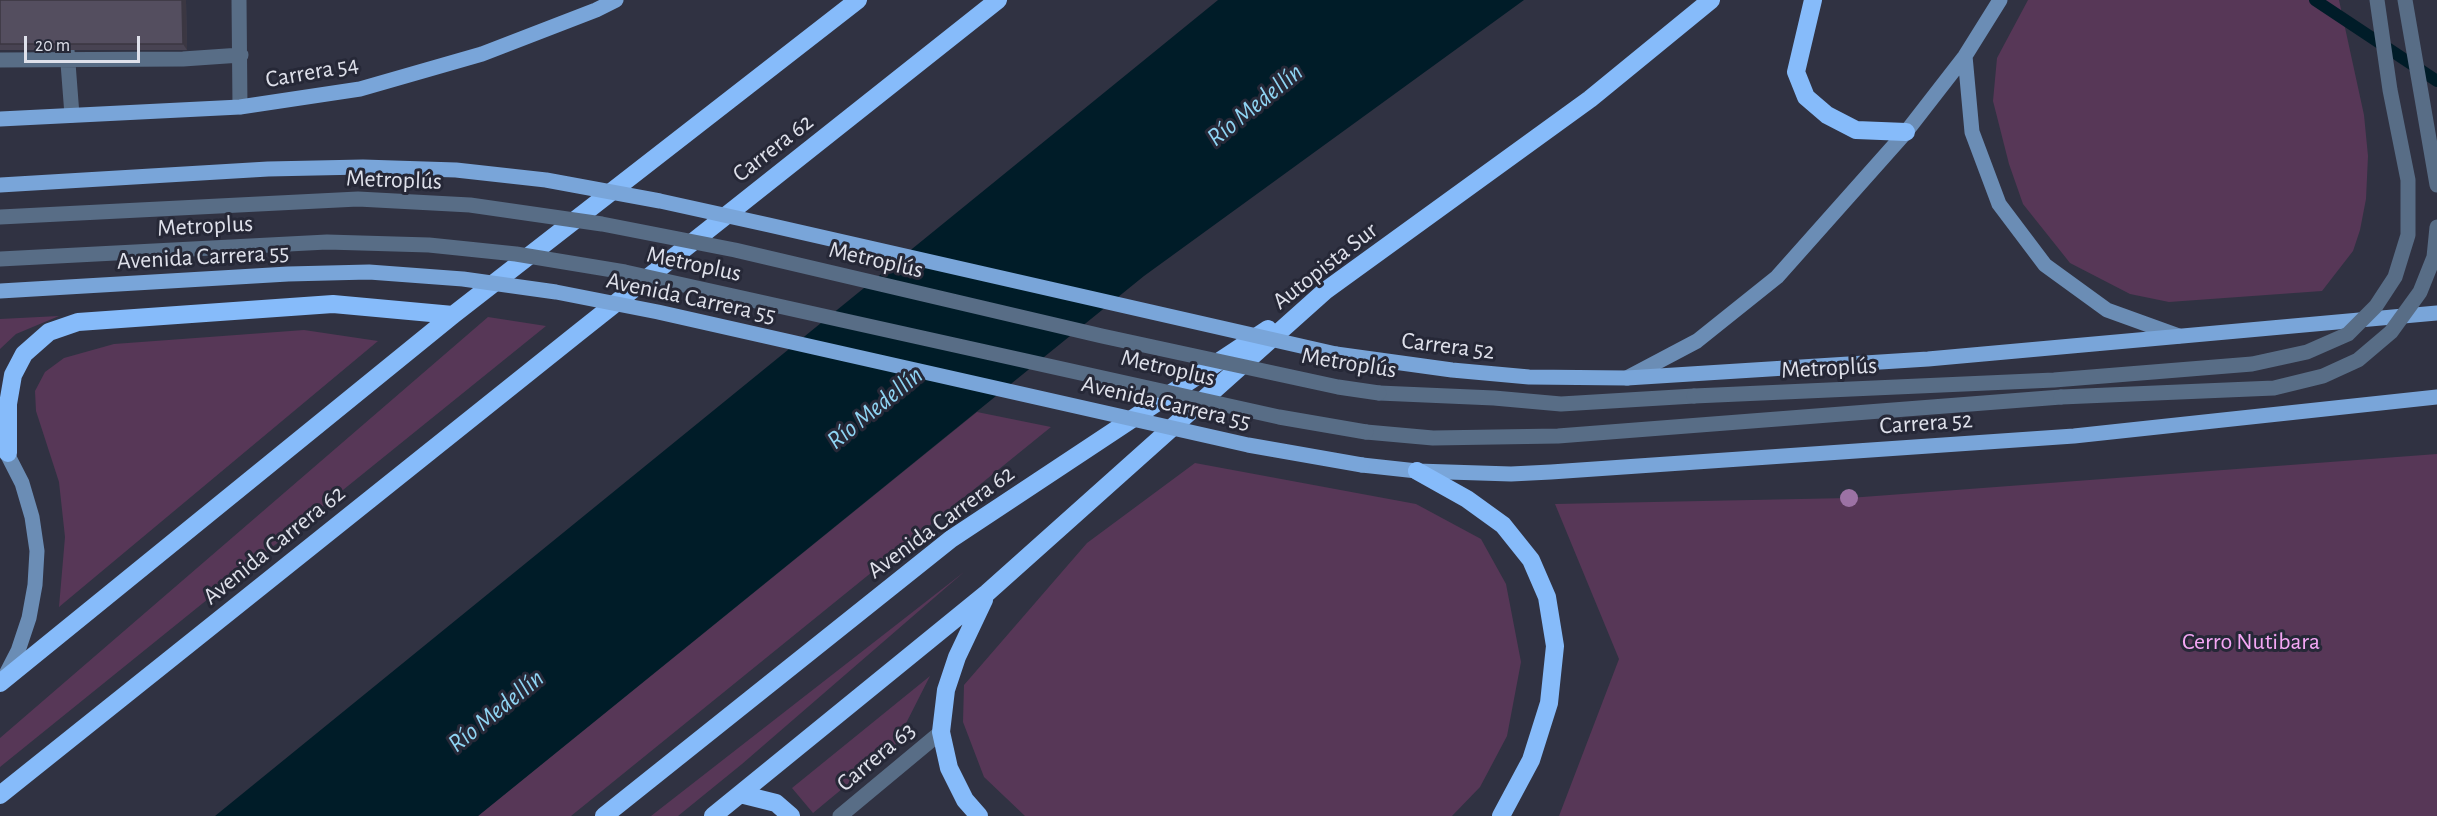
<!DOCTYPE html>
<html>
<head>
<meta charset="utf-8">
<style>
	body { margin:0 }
	#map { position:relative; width:2437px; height:816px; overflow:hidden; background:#303242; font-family:"Alegreya Sans",sans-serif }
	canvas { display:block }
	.scale { position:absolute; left:24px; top:36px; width:116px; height:27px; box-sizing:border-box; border:3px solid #dfe1eb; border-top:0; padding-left:8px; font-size:18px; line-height:21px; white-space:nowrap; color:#dfe1eb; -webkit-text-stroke:4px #262837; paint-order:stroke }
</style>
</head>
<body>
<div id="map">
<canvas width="2437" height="816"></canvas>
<div class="scale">20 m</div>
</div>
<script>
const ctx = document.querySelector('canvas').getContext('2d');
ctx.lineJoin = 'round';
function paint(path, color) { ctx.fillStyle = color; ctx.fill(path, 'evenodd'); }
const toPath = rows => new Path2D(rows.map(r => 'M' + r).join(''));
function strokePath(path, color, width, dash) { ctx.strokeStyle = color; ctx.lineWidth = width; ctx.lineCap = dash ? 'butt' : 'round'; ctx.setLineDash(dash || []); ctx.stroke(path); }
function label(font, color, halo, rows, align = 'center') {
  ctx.font = font + ' "Alegreya Sans",sans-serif'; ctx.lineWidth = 6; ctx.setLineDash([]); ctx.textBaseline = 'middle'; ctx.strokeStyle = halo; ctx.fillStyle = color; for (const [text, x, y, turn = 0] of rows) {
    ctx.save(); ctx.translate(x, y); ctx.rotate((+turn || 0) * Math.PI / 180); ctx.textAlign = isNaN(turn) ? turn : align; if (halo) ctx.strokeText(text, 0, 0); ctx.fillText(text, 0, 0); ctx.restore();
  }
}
paint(toPath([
	[2028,0,2339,0,2364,115,2368,156,2366,199,2360,230,2353,251,2322,291,2169,302,2130,294,2070,263,2023,204,2009,164,1993,101,1997,58],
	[59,316,16,334,0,349,0,319],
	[488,317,546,326,0,767,0,738],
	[304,330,378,341,59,607,65,537,59,482,36,411,35,391,45,372,64,358,114,344],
	[977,412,1051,427,571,816,478,816],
	[2437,454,2437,816,1559,816,1619,659,1555,504,1849,498],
	[1195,463,1416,504,1481,539,1506,584,1521,662,1507,736,1480,787,1452,816,1025,816,984,777,963,722,964,685,1087,543],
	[964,572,742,764,678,816,651,816],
	[930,676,895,745,813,813,792,788]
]), '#573757');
paint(toPath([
	[1218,0,1524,0,1144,276,478,816,215,816]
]), '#001c28');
strokePath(toPath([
	[2315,0,2437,81]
]), '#001c28', 12);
strokePath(toPath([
	[239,0,240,107],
	[2405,0,2437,185],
	[67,50,72,115],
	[0,60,183,59,241,55],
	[1379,393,1494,398,1561,404,1694,396],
	[1366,432,1433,438,1558,436,2061,397]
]), '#586d86', 15);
strokePath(toPath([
	[840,816,941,732]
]), '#586d86', 15);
strokePath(toPath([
	[1965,56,1972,132,1999,204,2045,265,2107,310,2179,336],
	[1627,378,1697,341,1777,277,1906,132,1965,56,2000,0],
	[2,444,22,483,32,517,37,551,35,585,29,618,18,651,4,678]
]), '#6b8db5', 15);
strokePath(toPath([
	[0,119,240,107,360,89,482,54,596,10,616,0],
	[1336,354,1452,370,1529,377,1627,378,1928,359,2437,313],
	[1362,465,1417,471,1511,474,1551,472,2074,436,2437,397]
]), '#79a5d9', 15);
strokePath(toPath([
	[1813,0,1796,72,1806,97,1827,115,1856,130,1906,132],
	[8,453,8,404,13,375,24,354,49,332,78,322,333,304,453,315],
	[1417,471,1467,499,1503,525,1531,560,1547,597,1555,646,1549,703,1531,760,1501,816],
	[0,683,453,315,858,0],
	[740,794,776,803,791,816],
	[0,795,578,333,998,0],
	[604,816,951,539,1268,329],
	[713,816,987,593,1325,291,1590,99,1711,0],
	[979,816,965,800,949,768,941,732,946,690,957,657,984,600]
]), '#86bbfa', 18);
strokePath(toPath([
	[0,217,358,199,470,205,602,224,735,250,1102,336,1338,387,1379,393],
	[0,259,327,242,429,245,516,254,625,272,1279,417,1366,432],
	[1694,396,2054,380,2252,364,2307,352,2348,334,2376,306,2395,277,2408,235,2408,180,2390,90,2377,0],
	[2061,397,2274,388,2323,376,2358,360,2391,332,2420,292,2434,257,2437,227]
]), '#586d86', 15);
strokePath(toPath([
	[0,185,268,169,363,167,456,170,546,180,660,201,769,225,1336,354],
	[0,291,288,274,369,272,463,279,556,292,658,312,1248,445,1362,465]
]), '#79a5d9', 15);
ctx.fillStyle = '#9c72a4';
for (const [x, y] of [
	[1849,498]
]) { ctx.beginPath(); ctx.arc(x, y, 9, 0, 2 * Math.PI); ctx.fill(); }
paint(toPath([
	[0,0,186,0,187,50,0,50]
]), '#484352');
paint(toPath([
	[182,0,186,0,187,50,183,44]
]), '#3b3742');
const building = toPath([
	[0,0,182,0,183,44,0,44,0,0]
]);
paint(building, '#544e5f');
strokePath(building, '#3b3742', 1.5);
label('24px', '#dfe1eb', '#262837', [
	["Carrera 54",312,72,-10],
	["Carrera 62",773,148,-38],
	["Metroplús",394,180,2],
	["Metroplus",205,226,-3],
	["Avenida Carrera 55",203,257,-3],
	["Metroplús",876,260,13],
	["Metroplus",694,264,12],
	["Autopista Sur",1325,266,-38],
	["Avenida Carrera 55",691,298,12],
	["Carrera 52",1448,346,7],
	["Metroplús",1349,363,9],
	["Metroplus",1168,368,13],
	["Metroplús",1829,368,-3],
	["Avenida Carrera 55",1166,403,13],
	["Carrera 52",1926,423,-4],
	["Avenida Carrera 62",941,522,-36],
	["Avenida Carrera 62",274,545,-39],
	["Carrera 63",876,757,-40]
]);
label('24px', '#f5a7f5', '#262837', [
	["Cerro Nutibara",2251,642]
]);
label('italic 26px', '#8fd4f3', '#262837', [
	["Río Medellín",1255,105,-39],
	["Río Medellín",875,408,-39],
	["Río Medellín",496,711,-39]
]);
</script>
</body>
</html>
